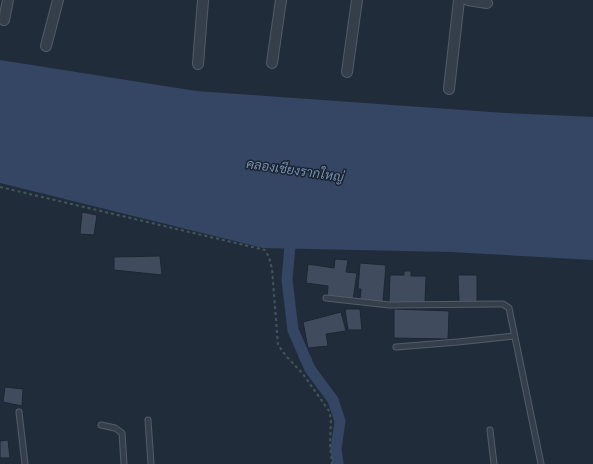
<!DOCTYPE html>
<html>
<head>
<meta charset="utf-8">
<style>
	body { margin:0 }
	canvas { display:block; background:#212c3b }
</style>
</head>
<body>
<canvas width="593" height="464"></canvas>
<script>
const ctx = document.querySelector('canvas').getContext('2d');
ctx.lineJoin = 'round';
function paint(path, color) { ctx.fillStyle = color; ctx.fill(path, 'evenodd'); }
const toPath = rows => new Path2D(rows.map(r => 'M' + r).join(''));
function strokePath(path, color, width, dash) { ctx.strokeStyle = color; ctx.lineWidth = width; ctx.lineCap = dash ? 'butt' : 'round'; ctx.setLineDash(dash || []); ctx.stroke(path); }
function label(font, color, halo, rows, align = 'center') {
  ctx.font = font + ' Cabin,Sarabun,sans-serif'; ctx.lineWidth = 3; ctx.setLineDash([]); ctx.textBaseline = 'middle'; ctx.strokeStyle = halo; ctx.fillStyle = color; for (const [text, x, y, turn = 0] of rows) {
    ctx.save(); ctx.translate(x, y); ctx.rotate((+turn || 0) * Math.PI / 180); ctx.textAlign = isNaN(turn) ? turn : align; if (halo) ctx.strokeText(text, 0, 0); ctx.fillText(text, 0, 0); ctx.restore();
  }
}
paint(toPath([
	[0,60,196,91,505,113,593,117,593,260,452,252,263,248,0,183]
]), '#344663');
strokePath(toPath([
	[291,234,287,280,293,330,310,369,333,400,340,421,336,449,338,464]
]), '#344663', 11);
const building = toPath([
	[82,212,97,215,94,235,80,234,82,212],
	[160,256,162,275,114,270,114,257,160,256],
	[335,259,348,260,346,272,357,273,353,300,327,297,328,286,306,283,308,264,334,268,335,259],
	[360,263,386,265,383,302,360,300,361,289,358,289,360,263],
	[404,271,411,271,411,276,426,276,425,304,389,303,390,275,404,275,404,271],
	[458,275,477,275,477,302,459,302,458,275],
	[345,309,360,309,362,330,348,330,345,309],
	[394,309,449,311,448,339,394,338,394,309],
	[341,312,346,331,326,334,328,346,308,348,303,322,341,312],
	[5,387,23,389,22,406,3,402,5,387],
	[8,440,10,458,0,458,0,441,8,440]
]);
paint(building, '#404b5d');
strokePath(building, '#1c2532', 1);
const service = toPath([
	[326,298,389,305,499,304,503,304,509,308,541,464],
	[396,347,458,342,514,336],
	[19,412,25,464],
	[148,420,151,464],
	[101,425,115,428,122,433,124,464],
	[490,430,494,464]
]);
const minor = toPath([
	[468,0,487,3],
	[4,20,8,0],
	[46,46,58,0],
	[272,63,281,0],
	[198,64,203,0],
	[347,72,357,0],
	[449,89,459,0]
]);
strokePath(service, '#535b69', 7);
strokePath(minor, '#535b69', 12);
strokePath(toPath([
	[0,187,265,250,269,257,272,269,278,345,286,356,303,374,329,411,331,419,330,444,332,464]
]), '#415659', 2, [3, 3]);
strokePath(service, '#353e4b', 5);
strokePath(minor, '#353e4b', 10);
label('italic 13px', '#768eb1', '#1a2330', [
	["คลองเชียงรากใหญ่",295,171,8]
]);
</script>
</body>
</html>
